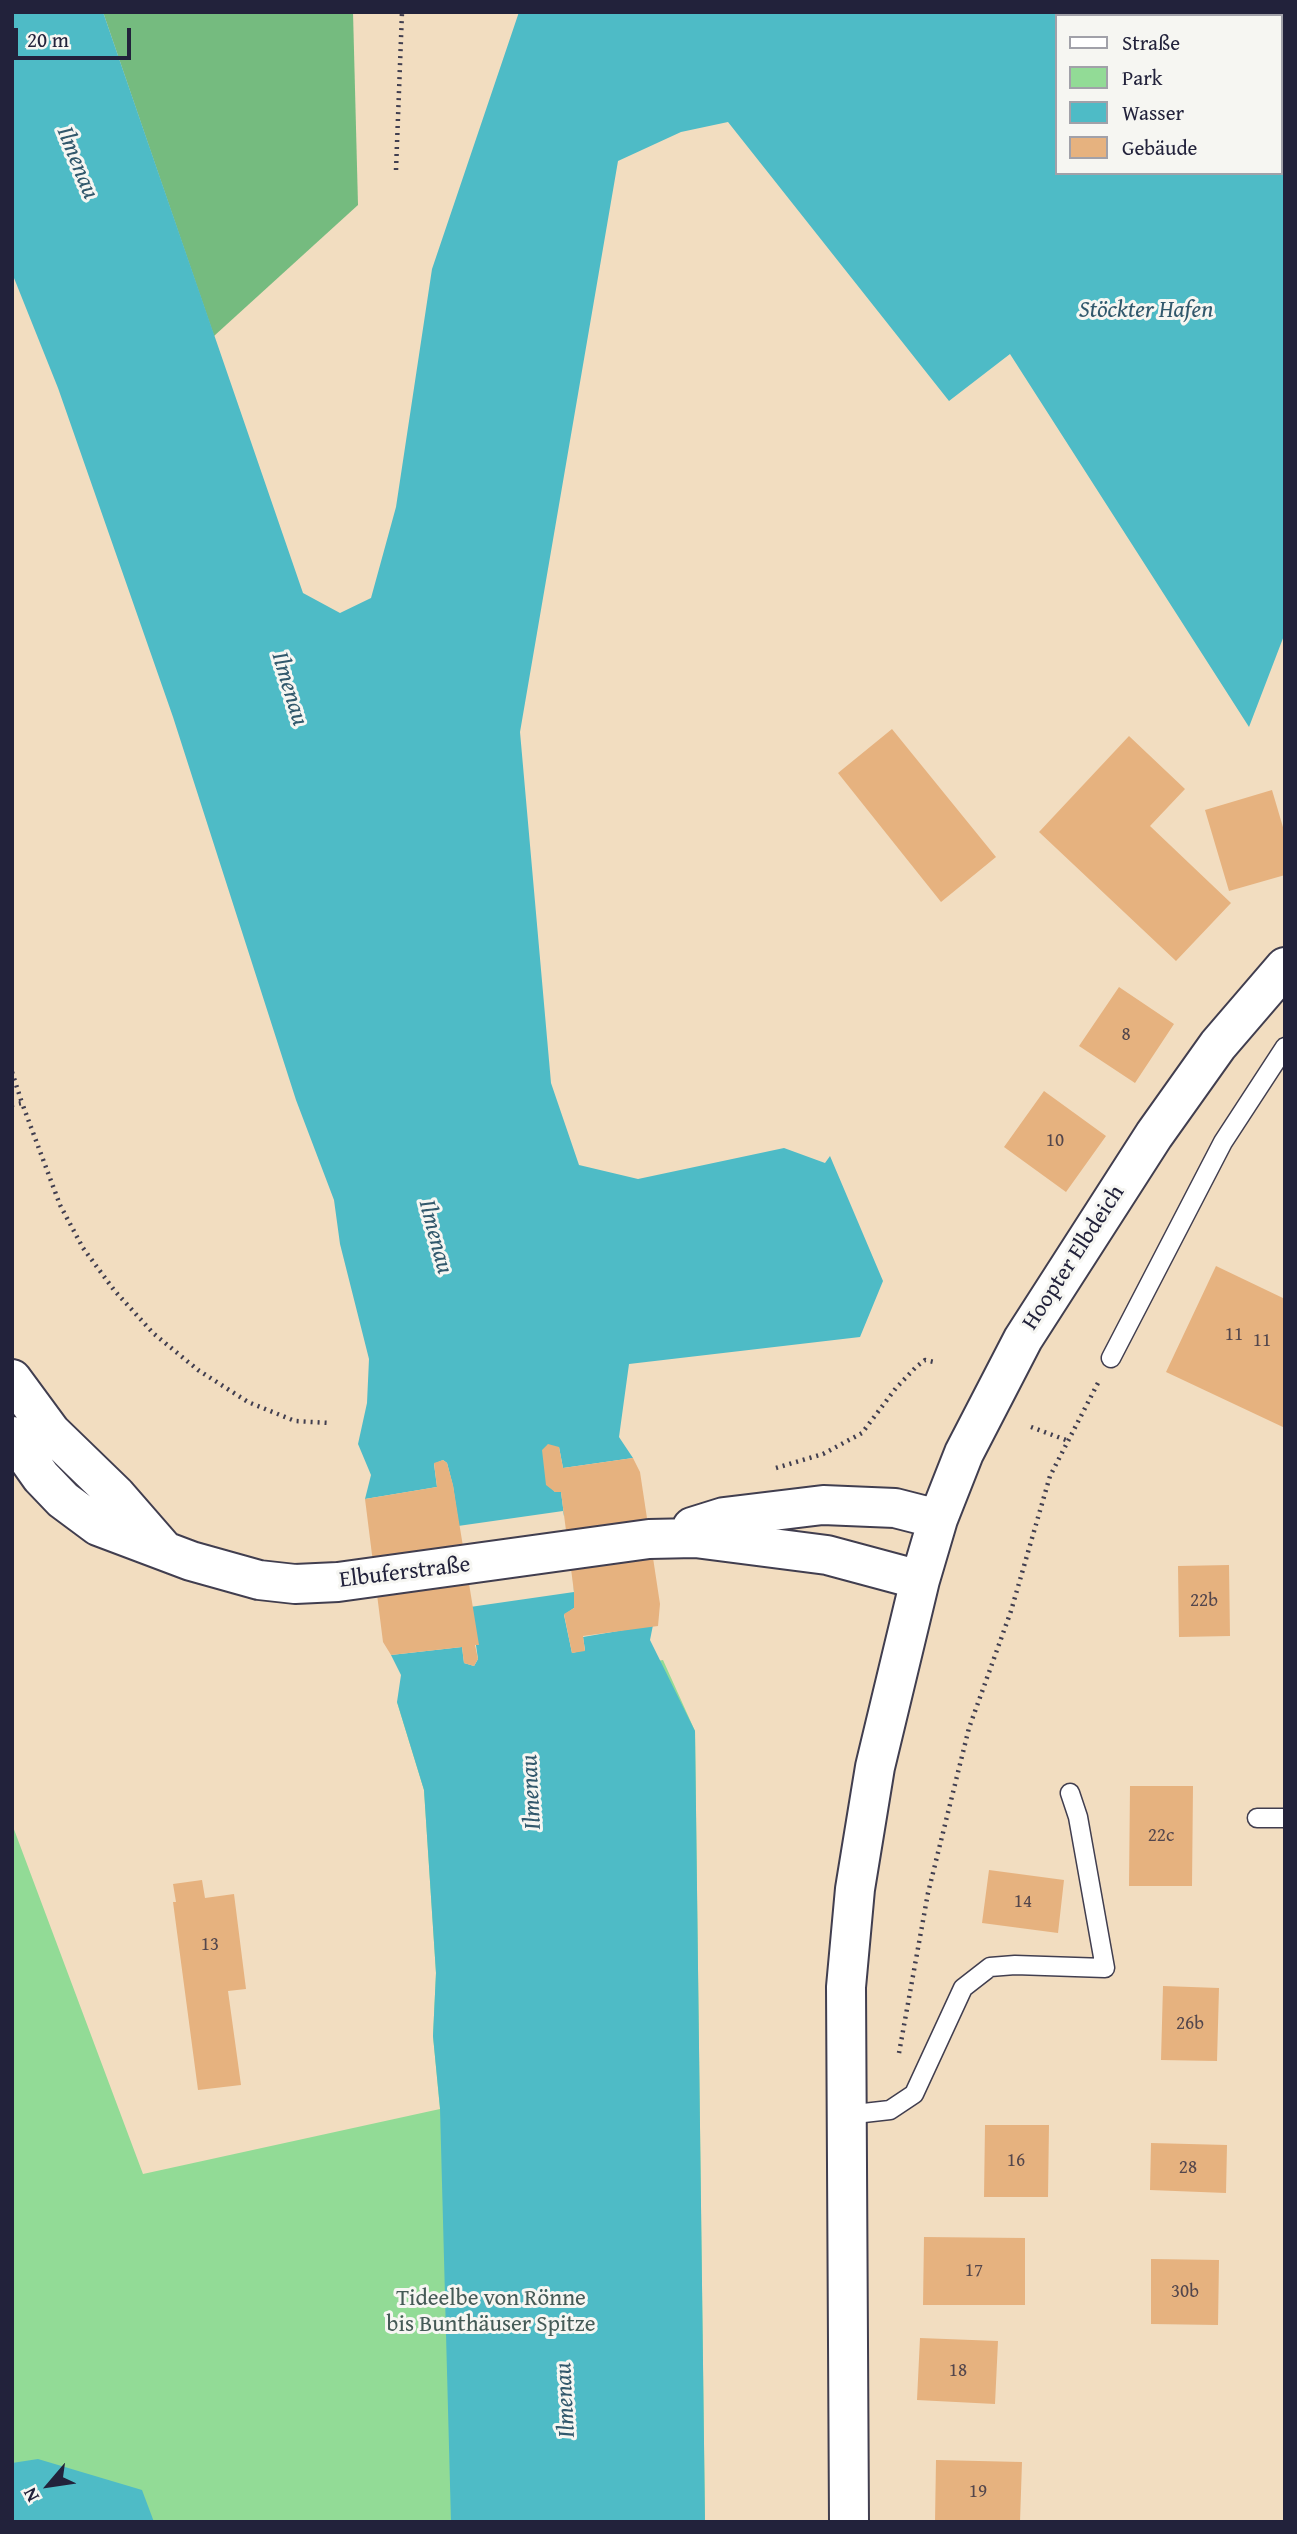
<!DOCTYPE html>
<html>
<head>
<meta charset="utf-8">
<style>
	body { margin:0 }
	#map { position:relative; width:1297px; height:2534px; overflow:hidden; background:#f2ddc0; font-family:"Gentium Book Plus",serif }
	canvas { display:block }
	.frame { position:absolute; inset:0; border:14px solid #22223b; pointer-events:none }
	.legend { position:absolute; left:1055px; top:14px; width:228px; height:161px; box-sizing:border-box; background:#f6f6f2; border:2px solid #a1a1a9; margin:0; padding:9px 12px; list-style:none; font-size:21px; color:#22223b }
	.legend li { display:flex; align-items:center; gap:14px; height:35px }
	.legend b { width:35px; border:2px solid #a1a1a9 }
	.north { position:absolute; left:14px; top:2450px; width:70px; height:70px; -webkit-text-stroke:5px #f6f6f2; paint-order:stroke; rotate:241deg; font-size:19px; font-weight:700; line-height:28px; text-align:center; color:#22223b }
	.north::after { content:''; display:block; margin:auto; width:24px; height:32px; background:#22223b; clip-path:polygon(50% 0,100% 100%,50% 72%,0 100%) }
	.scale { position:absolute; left:14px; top:28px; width:117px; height:32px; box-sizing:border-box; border:4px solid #22223b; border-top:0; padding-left:9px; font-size:21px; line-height:24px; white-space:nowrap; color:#22223b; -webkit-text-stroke:5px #f6f6f2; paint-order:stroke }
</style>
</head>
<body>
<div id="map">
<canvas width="1297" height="2534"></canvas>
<div class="frame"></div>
<ul class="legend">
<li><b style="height:9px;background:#fff"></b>Straße</li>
<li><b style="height:19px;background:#92db96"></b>Park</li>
<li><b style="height:19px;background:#4ebbc6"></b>Wasser</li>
<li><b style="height:19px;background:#e6b27f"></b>Gebäude</li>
</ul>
<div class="north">N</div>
<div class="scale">20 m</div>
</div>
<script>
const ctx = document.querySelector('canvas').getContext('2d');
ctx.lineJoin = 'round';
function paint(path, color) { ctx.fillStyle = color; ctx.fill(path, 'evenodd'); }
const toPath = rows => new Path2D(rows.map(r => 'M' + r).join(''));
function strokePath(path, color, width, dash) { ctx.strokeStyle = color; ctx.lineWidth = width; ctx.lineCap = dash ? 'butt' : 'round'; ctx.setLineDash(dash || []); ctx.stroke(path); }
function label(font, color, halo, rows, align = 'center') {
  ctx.font = font + ' "Gentium Book Plus",serif'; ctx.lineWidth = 6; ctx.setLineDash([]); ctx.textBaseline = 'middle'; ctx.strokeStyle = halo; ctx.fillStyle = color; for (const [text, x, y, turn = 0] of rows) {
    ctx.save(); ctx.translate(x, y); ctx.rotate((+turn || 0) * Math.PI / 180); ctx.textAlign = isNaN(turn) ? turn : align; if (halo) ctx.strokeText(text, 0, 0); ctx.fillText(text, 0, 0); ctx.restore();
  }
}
paint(toPath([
	[663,1660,695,1731,705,2522,12,2522,12,1824,143,2174,440,2109,433,2036,436,1973,424,1790,397,1702]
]), '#92db96');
paint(toPath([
	[103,12,353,12,358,205,214,336]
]), '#75bb7f');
paint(toPath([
	[12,12,103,12,303,593,340,613,371,598,396,507,432,269,519,12,1285,12,1285,633,1249,727,1010,354,949,401,728,122,681,132,618,161,520,732,551,1083,579,1165,638,1179,784,1148,825,1163,830,1156,883,1281,860,1337,629,1364,619,1437,633,1458,563,1468,559,1447,551,1487,555,1492,561,1492,574,1592,574,1608,564,1615,572,1653,585,1650,583,1637,653,1625,650,1640,695,1731,705,2522,451,2522,440,2108,433,2036,436,1973,424,1790,397,1702,401,1675,391,1655,462,1647,464,1663,474,1666,478,1659,453,1486,447,1463,443,1460,434,1464,437,1487,365,1499,371,1475,358,1444,367,1403,369,1359,340,1244,334,1200,296,1100,173,717,58,388,12,273],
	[1057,16,1281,16,1281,173,1057,173],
	[38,2459,142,2490,154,2522,12,2522,12,2463]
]), '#4ebbc6');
paint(toPath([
	[563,1511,564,1516,567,1516,574,1592,470,1607,458,1526]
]), '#f2ddc0');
paint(toPath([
	[892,729,996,857,941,902,838,773],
	[1129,736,1185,789,1150,826,1231,903,1176,961,1039,832],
	[1272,790,1285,834,1285,875,1229,891,1205,810],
	[1119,987,1174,1024,1135,1083,1079,1046],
	[1044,1091,1106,1136,1066,1192,1004,1147],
	[1216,1266,1285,1299,1285,1428,1166,1372],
	[548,1444,559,1447,563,1468,633,1458,640,1472,660,1604,658,1626,583,1636,585,1651,572,1653,564,1614,574,1608,574,1592,561,1492,555,1492,546,1485,542,1450],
	[443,1460,447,1463,453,1485,479,1645,475,1645,478,1659,474,1666,464,1663,462,1647,391,1655,383,1642,365,1499,437,1487,434,1463],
	[1229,1565,1230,1636,1179,1637,1178,1566],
	[1130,1786,1193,1786,1192,1886,1129,1886],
	[989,1870,1064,1880,1058,1933,982,1923],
	[202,1880,205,1898,234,1894,246,1989,228,1991,241,2085,198,2090,173,1902,176,1902,173,1884],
	[1163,1986,1219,1988,1217,2061,1161,2060],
	[985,2125,1049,2125,1048,2197,984,2197],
	[1151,2143,1227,2145,1226,2193,1150,2190],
	[924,2237,1025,2238,1025,2305,923,2305],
	[1151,2259,1219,2260,1218,2325,1151,2324],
	[920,2338,998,2341,995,2404,917,2400],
	[936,2460,1022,2462,1020,2522,935,2522]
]), '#e6b27f');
const service = toPath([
	[1111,1358,1223,1142,1285,1047],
	[1257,1818,1285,1818],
	[846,2115,890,2110,914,2094,963,1988,990,1967,1015,1965,1105,1968,1078,1817,1070,1793]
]);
const tertiary = toPath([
	[12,1379,51,1432,116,1495,163,1549],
	[12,1436,41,1477,63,1500,98,1526,191,1561,259,1580,295,1584,338,1582,649,1539,695,1538,827,1555,920,1580],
	[692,1527,724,1517,823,1505,895,1508,938,1519],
	[849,2522,846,1987,855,1889,875,1767,920,1580,938,1519,964,1453,1023,1339,1154,1135,1218,1045,1285,967]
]);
strokePath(service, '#413e4f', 21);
strokePath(tertiary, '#413e4f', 42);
strokePath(toPath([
	[396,170,402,12],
	[12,1072,22,1103],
	[12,1105,22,1103,60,1205,83,1248,114,1290,153,1333,198,1370,248,1402,295,1421,329,1423],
	[1031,1427,1066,1440],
	[776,1468,823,1454,862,1433,896,1388,916,1367,925,1360,934,1362],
	[899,2053,928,1893,969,1728,1011,1611,1050,1476,1099,1381]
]), '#413e4f', 4.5, [2, 5]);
strokePath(service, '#fff', 18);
strokePath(tertiary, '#fff', 38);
label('19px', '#53464c', null, [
	["8",1126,1035],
	["10",1055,1141],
	["11",1234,1335],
	["11",1262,1341],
	["22b",1204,1601],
	["22c",1161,1836],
	["14",1023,1902],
	["13",210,1945],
	["26b",1190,2024],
	["16",1016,2161],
	["28",1188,2168],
	["17",974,2271],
	["30b",1185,2292],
	["18",958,2371],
	["19",978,2492]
]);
label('23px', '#22223b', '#f6f6f2', [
	["Hoopter Elbdeich",1074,1258,-57],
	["Elbuferstraße",405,1573,-7]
]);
label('23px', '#445a56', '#f6f6f2', [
	["Tideelbe von Rönne",491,2299],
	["bis Bunthäuser Spitze",491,2325]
]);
label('italic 24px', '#31586c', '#f6f6f2', [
	["Ilmenau",77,163,68],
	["Stöckter Hafen",1146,311],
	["Ilmenau",289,689,73],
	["Ilmenau",435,1237,75],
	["Ilmenau",532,1792,-93],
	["Ilmenau",566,2400,-93]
]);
</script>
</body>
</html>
